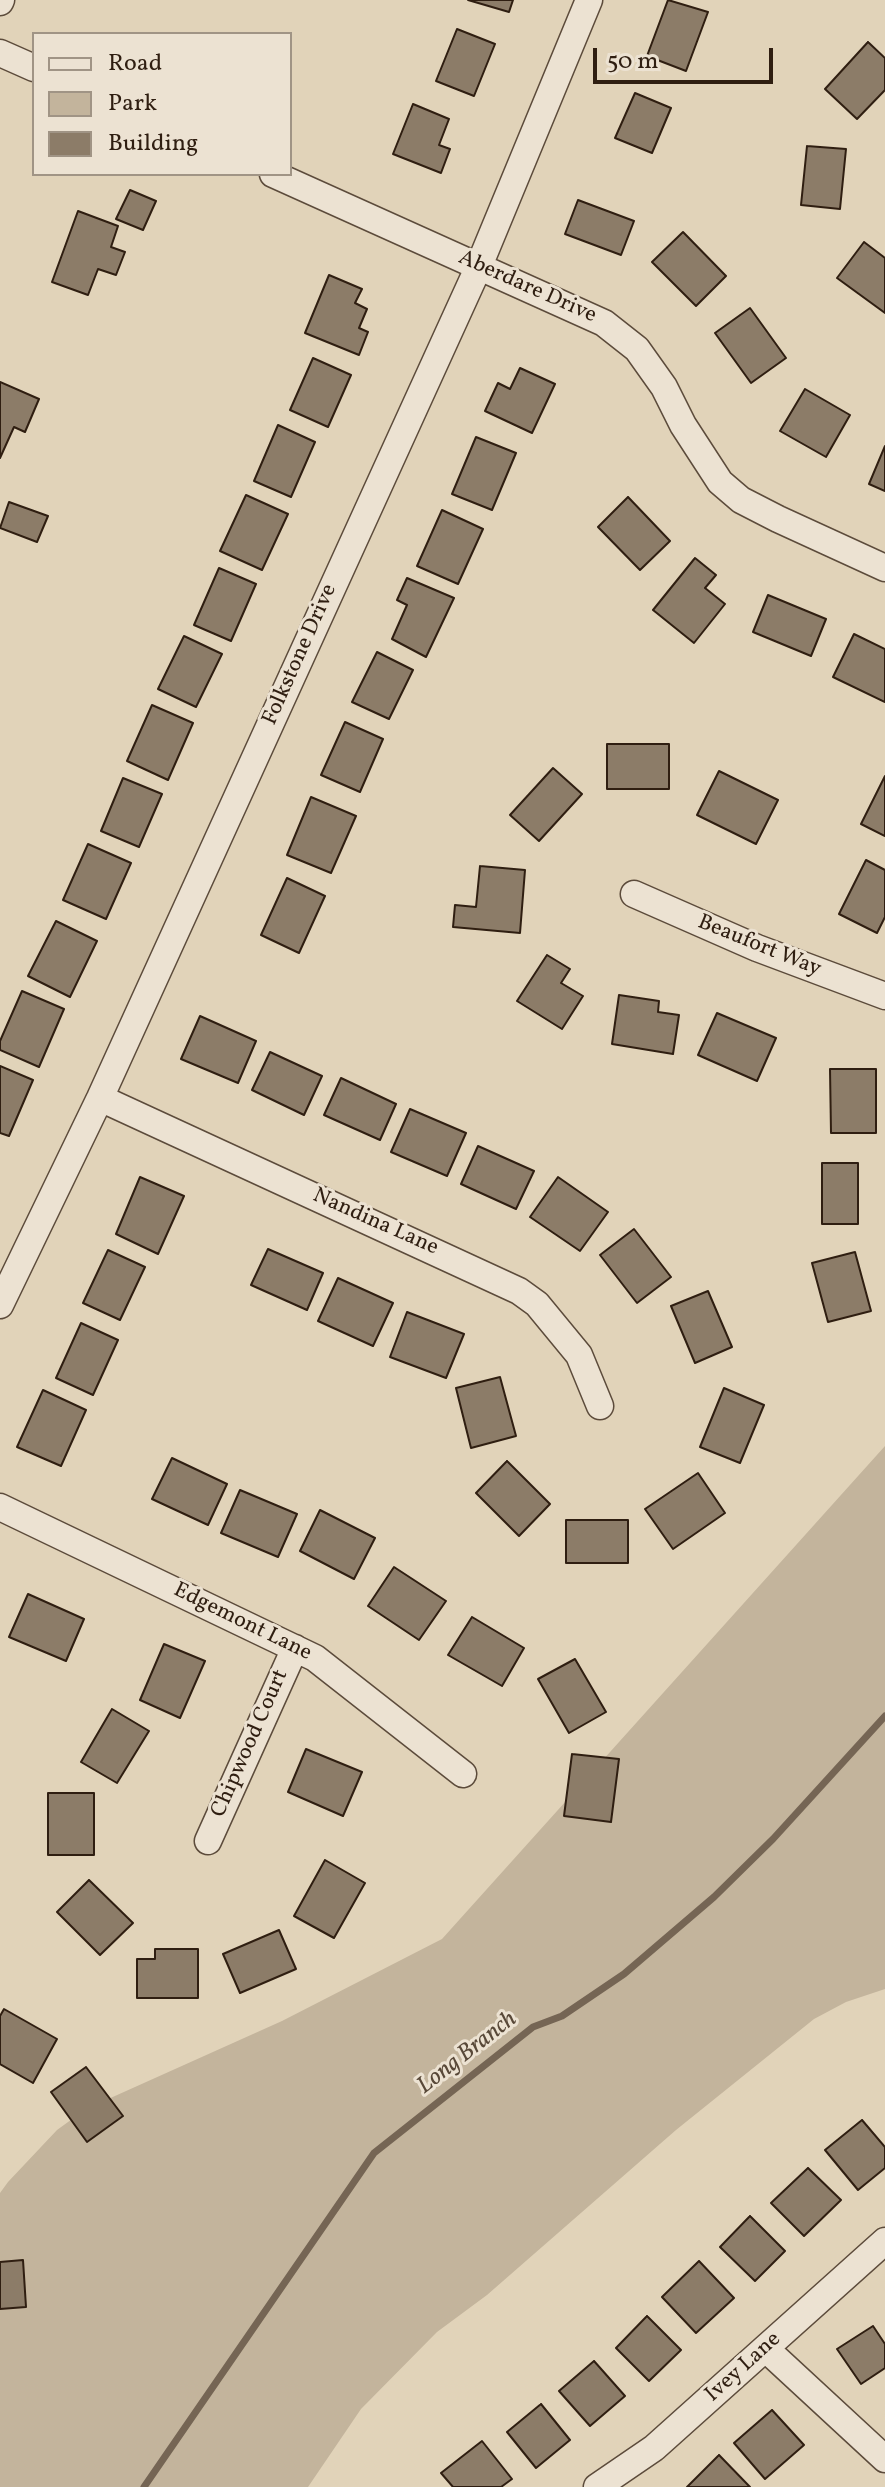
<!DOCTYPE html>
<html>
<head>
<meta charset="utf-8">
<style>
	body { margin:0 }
	#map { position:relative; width:885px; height:2487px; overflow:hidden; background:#e1d3b9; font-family:Vollkorn,serif }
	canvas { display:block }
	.legend { position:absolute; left:32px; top:32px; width:260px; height:144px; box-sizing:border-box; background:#ece2d2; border:2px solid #a09485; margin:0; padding:10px 14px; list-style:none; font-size:24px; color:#2f1e11 }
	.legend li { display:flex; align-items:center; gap:16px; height:40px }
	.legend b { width:40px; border:2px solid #a09485 }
	.scale { position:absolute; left:593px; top:48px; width:180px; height:36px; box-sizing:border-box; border:4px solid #2f1e11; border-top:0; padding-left:10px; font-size:24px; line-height:28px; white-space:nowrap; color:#2f1e11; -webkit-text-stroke:6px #ece2d2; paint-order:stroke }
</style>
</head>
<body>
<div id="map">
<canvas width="885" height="2487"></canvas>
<ul class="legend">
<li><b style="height:10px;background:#ece2d2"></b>Road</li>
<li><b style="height:22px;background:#c3b49c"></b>Park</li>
<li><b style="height:22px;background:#8c7c68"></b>Building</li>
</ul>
<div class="scale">50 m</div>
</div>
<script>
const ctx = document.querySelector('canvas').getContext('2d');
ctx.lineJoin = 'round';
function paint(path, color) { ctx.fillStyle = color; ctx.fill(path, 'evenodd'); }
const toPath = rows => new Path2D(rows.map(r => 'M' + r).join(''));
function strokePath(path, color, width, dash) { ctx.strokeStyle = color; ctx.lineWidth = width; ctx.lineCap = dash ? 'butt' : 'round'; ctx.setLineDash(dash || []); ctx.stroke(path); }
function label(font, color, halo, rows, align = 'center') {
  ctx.font = font + ' Vollkorn,serif'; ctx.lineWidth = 6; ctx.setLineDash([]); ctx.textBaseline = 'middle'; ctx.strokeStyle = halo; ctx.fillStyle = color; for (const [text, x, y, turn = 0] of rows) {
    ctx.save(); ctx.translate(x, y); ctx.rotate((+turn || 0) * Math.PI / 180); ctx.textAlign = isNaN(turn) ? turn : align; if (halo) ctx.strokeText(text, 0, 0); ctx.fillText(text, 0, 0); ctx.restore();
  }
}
paint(toPath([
	[885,1446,885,1989,846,2002,814,2019,676,2130,487,2295,437,2332,361,2409,308,2487,0,2487,0,2193,8,2182,57,2130,86,2109,282,2021,442,1939]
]), '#c3b49c');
strokePath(toPath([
	[144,2487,374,2153,533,2027,562,2016,624,1974,714,1897,773,1839,885,1716]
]), '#756554', 7);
const building = toPath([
	[468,0,513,0,509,12,468,0],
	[668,0,708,12,686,71,647,56,668,0],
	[457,29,495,44,474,96,436,81,457,29],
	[868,42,885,58,885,90,857,119,825,89,868,42],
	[635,93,671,108,652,153,615,138,635,93],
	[413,104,449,119,439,145,450,149,441,173,393,154,413,104],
	[807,146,846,149,840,209,801,205,807,146],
	[130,190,156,201,143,230,116,219,130,190],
	[578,200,634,221,621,255,565,234,578,200],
	[78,211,118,226,111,247,125,252,116,275,98,269,88,295,52,282,78,211],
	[683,232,726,276,696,306,652,262,683,232],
	[864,242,885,258,885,313,837,278,864,242],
	[329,275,362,289,355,303,367,309,359,328,368,332,359,355,305,333,329,275],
	[750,308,786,358,751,383,715,333,750,308],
	[313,358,351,375,328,427,290,410,313,358],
	[520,368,555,384,532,433,485,411,498,383,510,389,520,368],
	[0,382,39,399,25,432,14,427,0,458,0,382],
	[805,389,850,415,826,457,780,431,805,389],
	[278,425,315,442,291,497,254,481,278,425],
	[476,437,516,453,492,510,452,494,476,437],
	[885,446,885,491,869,484,885,446],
	[246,495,288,514,262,570,220,551,246,495],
	[628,497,670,541,640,570,598,527,628,497],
	[9,502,48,516,37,542,0,528,9,502],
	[442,510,483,529,458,584,417,566,442,510],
	[695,558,716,575,705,588,725,604,694,643,653,610,695,558],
	[219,568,256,584,231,641,194,625,219,568],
	[407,578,454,598,426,657,392,639,407,605,397,600,407,578],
	[768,595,826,619,811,656,753,632,768,595],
	[854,634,885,649,885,702,833,677,854,634],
	[184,636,222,654,196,707,158,689,184,636],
	[377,652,413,670,389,719,352,702,377,652],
	[152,705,193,723,168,780,127,761,152,705],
	[345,722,383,739,360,792,321,775,345,722],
	[607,744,669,744,669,789,607,789,607,744],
	[553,768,582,794,539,841,510,815,553,768],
	[719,771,778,800,756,844,697,815,719,771],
	[885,776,885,836,861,824,885,776],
	[123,778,162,794,139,847,101,831,123,778],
	[311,797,356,816,331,873,287,855,311,797],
	[88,844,131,863,106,919,63,900,88,844],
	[866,860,885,870,885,917,877,933,839,914,866,860],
	[480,866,525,870,520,933,453,927,455,905,476,907,480,866],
	[287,878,325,896,299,953,261,935,287,878],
	[56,921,97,941,70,997,28,976,56,921],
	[547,955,570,969,561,983,583,996,562,1029,517,1001,547,955],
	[22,991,64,1009,39,1067,0,1050,0,1041,22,991],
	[619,995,659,1001,658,1012,679,1015,673,1054,612,1044,619,995],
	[717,1013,776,1038,757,1081,698,1055,717,1013],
	[200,1016,256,1041,238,1083,181,1059,200,1016],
	[270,1052,322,1076,304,1115,252,1090,270,1052],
	[0,1066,33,1080,9,1136,0,1133,0,1066],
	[830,1069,876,1069,876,1133,831,1133,830,1069],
	[341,1078,396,1104,380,1140,324,1115,341,1078],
	[410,1109,466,1133,447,1176,391,1152,410,1109],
	[478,1146,534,1171,516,1209,461,1184,478,1146],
	[822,1163,858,1163,858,1224,822,1224,822,1163],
	[140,1177,184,1196,158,1254,116,1234,140,1177],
	[558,1177,608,1212,580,1251,530,1217,558,1177],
	[634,1229,671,1277,637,1303,600,1255,634,1229],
	[268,1249,323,1273,307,1310,251,1285,268,1249],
	[108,1250,145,1267,120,1320,83,1303,108,1250],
	[855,1252,871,1311,828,1322,812,1263,855,1252],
	[338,1278,393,1303,373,1346,318,1321,338,1278],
	[708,1291,732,1347,695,1363,671,1306,708,1291],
	[407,1312,464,1334,446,1378,390,1357,407,1312],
	[81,1323,118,1340,93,1395,56,1378,81,1323],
	[500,1377,516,1436,471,1448,456,1388,500,1377],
	[724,1388,764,1405,740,1463,700,1447,724,1388],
	[43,1390,86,1410,61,1466,17,1447,43,1390],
	[172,1458,227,1484,208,1525,152,1499,172,1458],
	[507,1461,550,1504,519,1536,476,1493,507,1461],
	[698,1473,725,1513,673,1549,645,1509,698,1473],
	[240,1490,297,1514,278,1557,221,1533,240,1490],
	[320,1510,375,1538,354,1579,300,1551,320,1510],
	[566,1520,628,1520,628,1563,566,1563,566,1520],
	[394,1567,446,1601,419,1640,368,1606,394,1567],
	[28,1594,84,1619,66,1661,9,1637,28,1594],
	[472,1617,524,1648,502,1686,448,1655,472,1617],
	[164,1644,205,1661,180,1718,140,1700,164,1644],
	[575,1659,606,1712,569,1733,538,1679,575,1659],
	[112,1709,149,1731,117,1783,81,1762,112,1709],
	[306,1749,362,1772,343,1816,288,1792,306,1749],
	[572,1754,619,1759,611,1822,564,1816,572,1754],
	[48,1793,94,1793,94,1855,48,1855,48,1793],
	[325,1860,365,1883,334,1938,294,1916,325,1860],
	[89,1880,133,1923,100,1955,57,1912,89,1880],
	[279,1930,296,1969,240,1993,223,1954,279,1930],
	[155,1949,198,1949,198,1998,137,1998,137,1959,155,1959,155,1949],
	[4,2009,57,2039,33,2083,0,2064,0,2016,4,2009],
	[86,2067,123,2116,87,2142,51,2092,86,2067],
	[862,2120,885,2147,885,2168,858,2190,825,2150,862,2120],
	[808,2168,841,2200,804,2236,771,2203,808,2168],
	[750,2216,785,2251,755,2281,720,2247,750,2216],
	[23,2260,26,2307,0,2309,0,2262,23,2260],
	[699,2261,734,2298,696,2333,662,2297,699,2261],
	[647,2316,681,2350,649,2381,616,2348,647,2316],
	[873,2326,885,2344,885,2368,861,2384,837,2349,873,2326],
	[594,2361,625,2396,590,2426,559,2391,594,2361],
	[541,2404,570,2440,536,2468,507,2432,541,2404],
	[772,2410,804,2445,765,2479,734,2443,772,2410],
	[482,2441,512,2479,501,2487,453,2487,441,2473,482,2441],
	[719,2455,750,2487,687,2487,719,2455]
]);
paint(building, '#8c7c68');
strokePath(building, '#2f1e11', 2);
const minor = toPath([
	[0,2,1,0],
	[0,53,34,68],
	[273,174,604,323,637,349,664,387,683,425,720,482,741,500,778,519,885,568],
	[634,894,757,948,885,996],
	[100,1098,519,1291,537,1304,579,1355,600,1406],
	[0,1305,100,1098,479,266,589,0],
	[0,1507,315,1658,463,1774],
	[208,1841,295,1648],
	[766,2349,885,2459],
	[597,2487,654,2448,885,2241]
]);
strokePath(minor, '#5c4b3b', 29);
strokePath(minor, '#ece2d2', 26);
label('22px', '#2f1e11', '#ece2d2', [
	["Aberdare Drive",527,288,24],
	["Folkstone Drive",301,655,-66],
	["Beaufort Way",759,947,22],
	["Nandina Lane",375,1223,24],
	["Edgemont Lane",242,1623,26],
	["Chipwood Court",251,1744,-66],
	["Ivey Lane",744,2368,-42]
]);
label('italic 24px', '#584838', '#ece2d2', [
	["Long Branch",468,2054,-38]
]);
</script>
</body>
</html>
